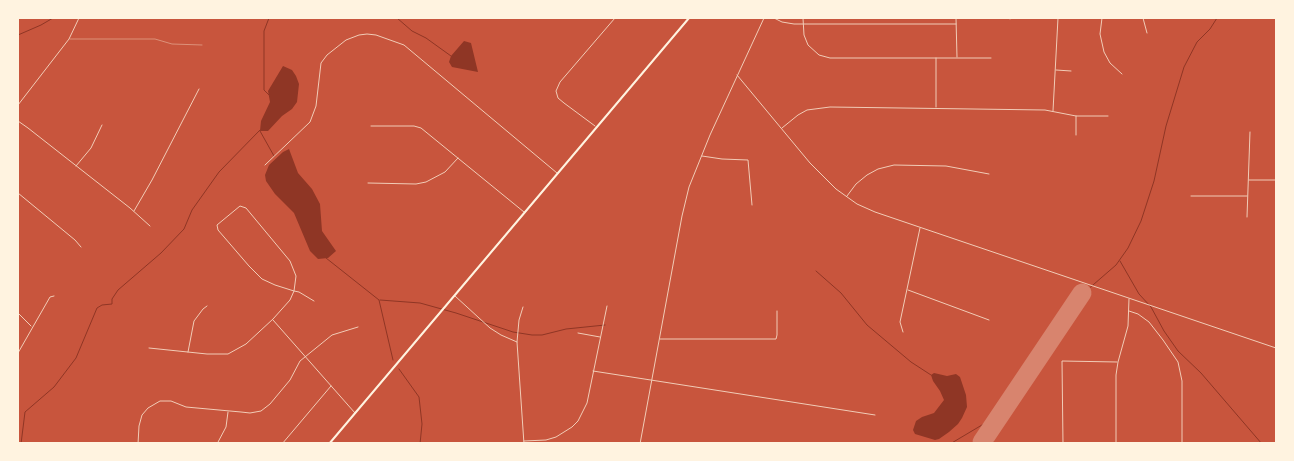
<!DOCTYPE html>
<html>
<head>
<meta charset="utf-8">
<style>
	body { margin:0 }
	#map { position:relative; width:1294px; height:461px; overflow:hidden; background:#c8553d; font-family:Bitter,serif }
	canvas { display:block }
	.frame { position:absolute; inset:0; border:19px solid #fff3e0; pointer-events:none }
</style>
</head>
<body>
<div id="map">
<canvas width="1294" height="461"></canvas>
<div class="frame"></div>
</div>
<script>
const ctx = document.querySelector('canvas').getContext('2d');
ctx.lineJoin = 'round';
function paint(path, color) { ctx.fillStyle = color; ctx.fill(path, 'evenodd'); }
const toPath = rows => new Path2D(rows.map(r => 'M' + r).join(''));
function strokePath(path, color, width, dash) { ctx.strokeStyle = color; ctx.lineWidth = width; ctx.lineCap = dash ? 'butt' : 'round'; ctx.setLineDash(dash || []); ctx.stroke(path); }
paint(toPath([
	[464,41,471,43,478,72,452,67,449,62,451,56],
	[283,66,292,70,296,76,299,84,297,102,292,109,282,116,268,131,260,131,261,121,270,102,268,91],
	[289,149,298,173,312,189,320,204,322,231,336,251,328,258,318,259,310,251,294,213,275,194,266,181,265,175,269,165,283,152],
	[934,373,947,376,956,374,960,377,966,395,967,407,962,418,958,424,949,432,939,439,935,440,915,434,913,430,916,421,922,417,934,413,944,400,940,391,933,381,931,375]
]), '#8f3625');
strokePath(toPath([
	[269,18,264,31,264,90,270,96],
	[397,18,412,31,426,38,451,56],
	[18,35,41,25,53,18],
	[260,131,274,156],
	[326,258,379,300,393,360],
	[1120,261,1139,294,1151,307,1164,331,1178,351,1201,373,1262,444],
	[816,271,841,293,867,325,911,362,931,375],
	[380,300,420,303,456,313,513,332,532,335,542,335,566,329,605,325],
	[399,369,419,397,422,424,420,444],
	[21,444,25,412,54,387,76,358,97,308,102,305,112,304,112,299,118,290,161,253,184,229,192,210,219,172,260,130],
	[950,444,987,422,1006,407,1031,376,1044,356,1071,304,1116,265,1128,248,1141,221,1154,181,1166,126,1184,67,1197,42,1210,29,1217,18],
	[993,444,995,417]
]), '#8f3625', 1);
strokePath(toPath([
	[982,442,1082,293]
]), '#d8846e', 19);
strokePath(toPath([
	[70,39,155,39,172,44,202,45]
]), '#f1ccb7', 0.5);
strokePath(toPath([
	[774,18,782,22,794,24,956,24],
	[803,18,804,35,808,45,819,55,830,58,991,58],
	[956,18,957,57],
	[1102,18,1100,34,1104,52,1110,63,1122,74],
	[1143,18,1147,33],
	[1010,19,1010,18],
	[936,58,936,107],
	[1056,70,1071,71],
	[1053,111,1058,18],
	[18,121,28,128,130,208,150,226],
	[371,126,414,126,421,128,524,212],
	[595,126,564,103,558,98,556,91,560,82,615,18],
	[782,128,798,115,807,110,830,107,1045,110,1076,116,1108,116],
	[1076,135,1076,116],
	[702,156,722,159,748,160,752,205],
	[265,165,310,122,316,106,321,63,327,55,346,40,359,35,367,34,376,35,404,45,557,173],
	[76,166,91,148,102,125],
	[1249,180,1276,180],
	[368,183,416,184,426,182,445,172,458,158],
	[18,193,75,240,81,247],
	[847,196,856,184,867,175,878,169,894,165,946,166,989,174],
	[1191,196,1247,196],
	[134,211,152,180,199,89],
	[1247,217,1250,132],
	[908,290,989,320],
	[455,296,490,328,501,335,517,342],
	[523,307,519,320,517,342,524,444],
	[1129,311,1138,314,1149,322,1163,340,1178,362,1182,381,1182,444],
	[18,313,31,326],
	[273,320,355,413],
	[903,332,900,322,920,228],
	[578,333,600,337],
	[660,339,776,339,777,335,777,311],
	[149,348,207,354,228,354,246,344,273,319,290,300,294,291,296,276,290,261,246,208,240,206,217,225,218,230,249,266,262,279,275,285,294,291,299,292,314,301],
	[188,352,194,321,203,309,207,306],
	[18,353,50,297,54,296],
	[593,371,875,415],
	[524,441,546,440,556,437,572,427,578,421,587,403,607,306],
	[138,444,139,426,142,415,148,408,160,401,171,401,186,407,241,412,250,413,261,411,270,404,290,380,300,361,332,335,358,327],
	[217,444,226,427,228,412],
	[282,444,331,386],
	[1063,444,1062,361,1117,362],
	[1116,444,1116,375,1118,362,1128,326,1129,299]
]), '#f1ccb7', 1);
strokePath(toPath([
	[737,75,810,163,836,189,857,204,875,212,1276,348],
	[18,105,69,39,79,18],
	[640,444,682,216,689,187,710,135,764,18]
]), '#f1ccb7', 1);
strokePath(toPath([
	[329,444,689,18]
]), '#fff3e0', 2);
</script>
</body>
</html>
